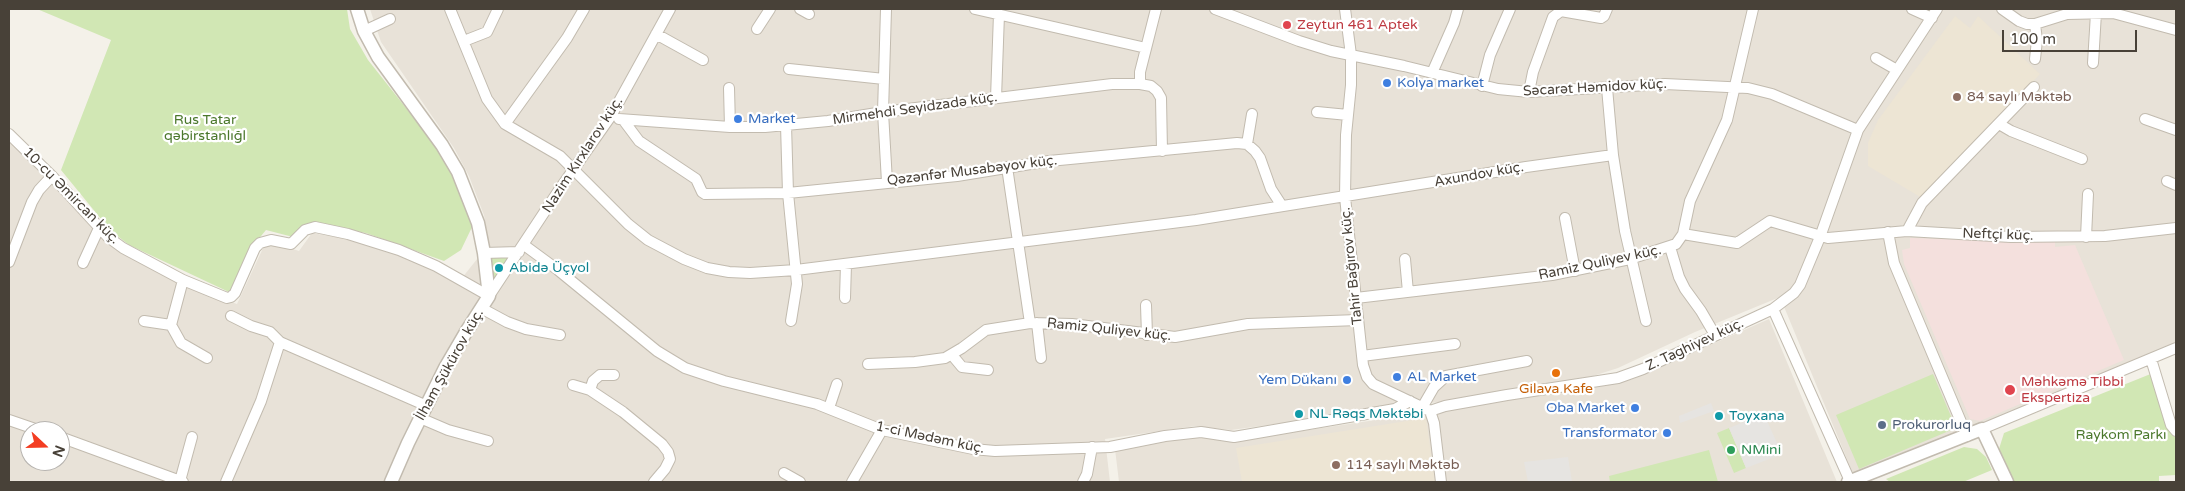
<!DOCTYPE html>
<html>
<head>
<meta charset="utf-8">
<style>
	body { margin:0 }
	#map { position:relative; width:2185px; height:491px; overflow:hidden; background:#f4f1e9; font-family:"Varela Round",sans-serif }
	canvas { display:block }
	.frame { position:absolute; inset:0; border:10px solid #484138; pointer-events:none }
	.north { position:absolute; left:20px; top:421px; width:50px; height:50px; box-sizing:border-box; background:#fff; border:1px solid #b6b3af; border-radius:50%; rotate:111deg; font-size:14px; font-weight:700; line-height:20px; text-align:center; color:#484138 }
	.north::after { content:''; display:block; margin:auto; width:18px; height:22px; background:#f33d22; clip-path:polygon(50% 0,100% 100%,50% 72%,0 100%) }
	.scale { position:absolute; left:2002px; top:30px; width:135px; height:22px; box-sizing:border-box; border:2px solid #484138; border-top:0; padding-left:6px; font-size:15px; line-height:18px; white-space:nowrap; color:#484138; -webkit-text-stroke:4px #fff; paint-order:stroke }
</style>
</head>
<body>
<div id="map">
<canvas width="2185" height="491"></canvas>
<div class="frame"></div>
<div class="north">N</div>
<div class="scale">100 m</div>
</div>
<script>
const ctx = document.querySelector('canvas').getContext('2d');
ctx.lineJoin = 'round';
function paint(path, color) { ctx.fillStyle = color; ctx.fill(path, 'evenodd'); }
const toPath = rows => new Path2D(rows.map(r => 'M' + r).join(''));
function strokePath(path, color, width, dash) { ctx.strokeStyle = color; ctx.lineWidth = width; ctx.lineCap = dash ? 'butt' : 'round'; ctx.setLineDash(dash || []); ctx.stroke(path); }
function label(font, color, halo, rows, align = 'center') {
  ctx.font = font + ' "Varela Round",sans-serif'; ctx.lineWidth = 4.5; ctx.setLineDash([]); ctx.textBaseline = 'middle'; ctx.strokeStyle = halo; ctx.fillStyle = color; for (const [text, x, y, turn = 0] of rows) {
    ctx.save(); ctx.translate(x, y); ctx.rotate((+turn || 0) * Math.PI / 180); ctx.textAlign = isNaN(turn) ? turn : align; if (halo) ctx.strokeText(text, 0, 0); ctx.fillText(text, 0, 0); ctx.restore();
  }
}
paint(toPath([
	[370,9,2176,9,2176,342,2162,350,1854,476,1780,297,1695,332,1618,368,1593,376,1446,401,1231,430,1195,426,1105,439,1110,482,9,482,9,142,61,190,101,238,123,253,194,289,237,304,264,246,274,243,299,251,312,233,372,243,436,270,458,283,489,244,484,215,469,176,454,148,381,42],
	[30,431,60,431,60,461,30,461],
	[1769,319,1837,482,1119,482,1115,449,1194,436,1235,441,1596,387,1633,379]
]), '#e8e2d8');
paint(toPath([
	[1955,16,1970,28,1978,16,2040,74,1922,198,1868,166,1868,143,1878,120],
	[1426,418,1435,482,1242,482,1236,448]
]), '#ede5d4');
paint(toPath([
	[1910,238,2055,242,2055,247,2075,245,2124,360,1980,421,1970,419,1904,264,1902,250,1910,248]
]), '#f4e0dd');
paint(toPath([
	[37,9,347,9,350,29,368,60,444,156,457,177,473,225,461,250,444,261,366,233,311,223,293,237,266,230,252,247,231,293,129,245,110,230,61,170,111,40],
	[490,258,510,258,492,283],
	[2153,373,2167,423,2171,434,2176,438,2176,475,2159,476,2159,482,2014,482,1999,449,2004,433],
	[1933,374,1956,428,1859,469,1836,415],
	[1729,428,1746,468,1734,473,1717,433],
	[1964,447,1977,449,1986,457,1992,470,1963,482,1890,482,1886,479],
	[1709,450,1718,482,1610,482,1609,476]
]), '#d1e7b4');
paint(toPath([
	[1711,403,1714,411,1680,423,1679,416],
	[1764,414,1782,454,1746,468,1729,428],
	[1568,457,1572,482,1528,482,1524,462]
]), '#e6e4e1');
const minor = toPath([
	[450,9,487,99,505,124,560,156,628,224,648,240,684,259,707,268,729,272,750,273,796,270,1196,220,1526,167,1613,155],
	[800,9,809,14],
	[886,9,883,112,887,182],
	[975,9,1146,48],
	[1215,9,1299,41,1331,51,1404,66,1498,89,1529,92,1665,84,1748,88,1772,94,1858,130],
	[1345,9,1351,55,1351,85,1346,135,1345,197,1363,365,1367,377,1373,384,1430,411,1434,423,1441,482],
	[1912,9,1932,18],
	[2002,9,2019,21,2027,24,2035,24,2067,14,2113,13,2176,30],
	[2035,24,2037,40,2035,59],
	[757,29,770,9],
	[364,31,390,19],
	[656,34,703,60],
	[464,41,487,32,498,9],
	[1876,58,1897,70],
	[2093,63,2096,13],
	[789,69,884,79],
	[1432,73,1454,23,1458,9],
	[1140,84,1140,72,1156,9],
	[1482,86,1490,55,1510,9],
	[729,88,730,127],
	[1607,88,1613,155,1625,231,1646,321],
	[1529,92,1533,72,1553,17,1561,11,1601,18,1604,16,1607,9],
	[996,98,999,14],
	[1317,112,1348,115],
	[619,119,730,127,765,127,828,121,883,112,1112,84,1140,84,1151,86,1157,91,1161,98,1162,151],
	[2145,119,2176,130],
	[624,121,639,141,696,179,702,192,705,194,788,193,957,176,1049,161,1237,143,1247,144,1255,151,1260,158,1271,189,1282,206],
	[505,124,567,38,584,9],
	[1999,124,2011,131,2082,159],
	[786,125,788,193,797,284,791,321],
	[9,134,52,176,108,237,123,248,183,280,227,298,231,297,235,293,255,248,260,243,271,240,291,244,305,230,315,227,348,234,399,250,436,266,489,296,559,190,611,116,670,9],
	[1247,144,1252,114],
	[1007,167,1030,323],
	[2167,181,2176,185],
	[1565,218,1575,271],
	[1907,231,1922,203,2034,87],
	[1888,232,1894,263,1967,436],
	[1683,234,1737,243,1770,221,1828,238,1907,231,2011,237,2105,236,2176,228],
	[2086,237,2088,194],
	[524,245,558,270,657,351,685,368,724,381,817,404,882,430,973,449,995,451,1110,447,1165,436,1201,432,1234,437,1395,409,1410,401],
	[1670,247,1679,277,1685,289,1701,311,1715,335],
	[484,253,519,252],
	[1405,259,1408,292],
	[9,262,32,202,39,190,52,176],
	[83,263,99,228],
	[183,280,171,325,181,343,207,358],
	[845,298,846,264],
	[1356,298,1552,275,1630,259,1676,244,1683,234,1690,201,1727,120,1753,9],
	[1146,305,1147,335],
	[481,308,507,322,526,329,560,335],
	[1773,309,1794,293,1800,285,1820,237,1858,130,1937,9],
	[231,316,251,326,270,332,280,342,427,406],
	[144,321,171,325],
	[1037,323,1041,358],
	[952,355,962,367,988,370],
	[1362,356,1455,344],
	[2151,359,2171,425,2176,431],
	[868,364,915,362,945,358,962,348,986,330,1030,323,1072,324,1175,337,1248,324,1358,320],
	[573,385,590,390,623,412,662,444,668,452,670,459,665,469,654,482],
	[590,390,593,381,600,375,614,375],
	[1423,406,1434,387,1446,376,1527,361],
	[829,408,837,384],
	[1430,411,1445,406,1507,395,1618,378,1643,369,1773,309,1850,481],
	[420,418,448,430,488,441],
	[9,420,41,431],
	[1982,429,2176,348],
	[60,437,183,482],
	[784,473,800,482],
	[180,481,192,437],
	[226,482,261,401,280,342],
	[852,482,882,430],
	[1083,482,1087,474,1092,447]
]);
const tertiary = toPath([
	[357,9,364,31,378,57,442,145,458,172,478,223,484,253,489,296,466,332,445,368,408,443,391,482],
	[1848,482,1982,429,2007,482]
]);
strokePath(minor, '#c2bbaf', 12);
strokePath(tertiary, '#c2bbaf', 15);
strokePath(minor, '#fff', 10);
strokePath(tertiary, '#fff', 12);
for (const [x, y, r, color] of [
	[1287,25,5,"#e0444e"],
	[1387,83,5,"#3f7fe0"],
	[1957,97,5,"#8d6e63"],
	[738,119,5,"#3f7fe0"],
	[499,268,5,"#0f9aa8"],
	[1556,373,5,"#e8710a"],
	[1397,377,5,"#3f7fe0"],
	[1347,380,5,"#3f7fe0"],
	[2010,390,6,"#e0444e"],
	[1635,408,5,"#3f7fe0"],
	[1299,414,5,"#0f9aa8"],
	[1719,416,5,"#0f9aa8"],
	[1882,425,5,"#5c6f8a"],
	[1667,433,5,"#3f7fe0"],
	[1731,450,5,"#2e9e5b"],
	[1336,465,5,"#8d6e63"]
]) { const dot = new Path2D(); dot.arc(x, y, r, 0, 2 * Math.PI); ctx.fillStyle = color; ctx.fill(dot); strokePath(dot, '#fff', 2); }
label('14px', '#be3a42', '#fff', [
	["Zeytun 461 Aptek",1297,25],
	["Məhkəmə Tibbi",2021,382],
	["Ekspertiza",2021,398]
], 'left');
label('14px', '#366cbe', '#fff', [
	["Kolya market",1397,83],
	["Market",748,119],
	["AL Market",1407,377],
	["Yem Dükanı",1337,380,"right"],
	["Oba Market",1625,408,"right"],
	["Transformator",1657,433,"right"]
], 'left');
label('14px', '#484138', '#fff', [
	["Səcarət Həmidov küç.",1595,88,-3],
	["Mirmehdi Seyidzadə küç.",915,109,-8],
	["Nazim Kırxlarov küç.",583,155,-57],
	["Qəzənfər Musabəyov küç.",972,171,-7],
	["Axundov küç.",1479,175,-10],
	["10-cu Əmircan küç.",71,196,45],
	["Neftçi küç.",1998,235,2],
	["Ramiz Quliyev küç.",1600,263,-12],
	["Tahir Bağırov küç.",1352,266,-96],
	["Ramiz Quliyev küç.",1109,330,6],
	["Z. Taghiyev küç.",1695,345,-25],
	["İlham Şükürov küç.",450,365,-61],
	["1-ci Mədəm küç.",930,438,12]
]);
label('14px', '#785e54', '#fff', [
	["84 saylı Məktəb",1967,97],
	["114 saylı Məktəb",1346,465]
], 'left');
label('14px', '#4b782c', '#fff', [
	["Rus Tatar",205,120],
	["qəbirstanlığl",205,136],
	["Raykom Parkı",2121,435]
]);
label('14px', '#0d838f', '#fff', [
	["Abidə Üçyol",509,268],
	["NL Rəqs Məktəbi",1309,414],
	["Toyxana",1729,416]
], 'left');
label('14px', '#c56008', '#fff', [
	["Gilava Kafe",1556,389]
]);
label('14px', '#4e5e75', '#fff', [
	["Prokurorluq",1892,425]
], 'left');
label('14px', '#27864d', '#fff', [
	["NMini",1741,450]
], 'left');
</script>
</body>
</html>
